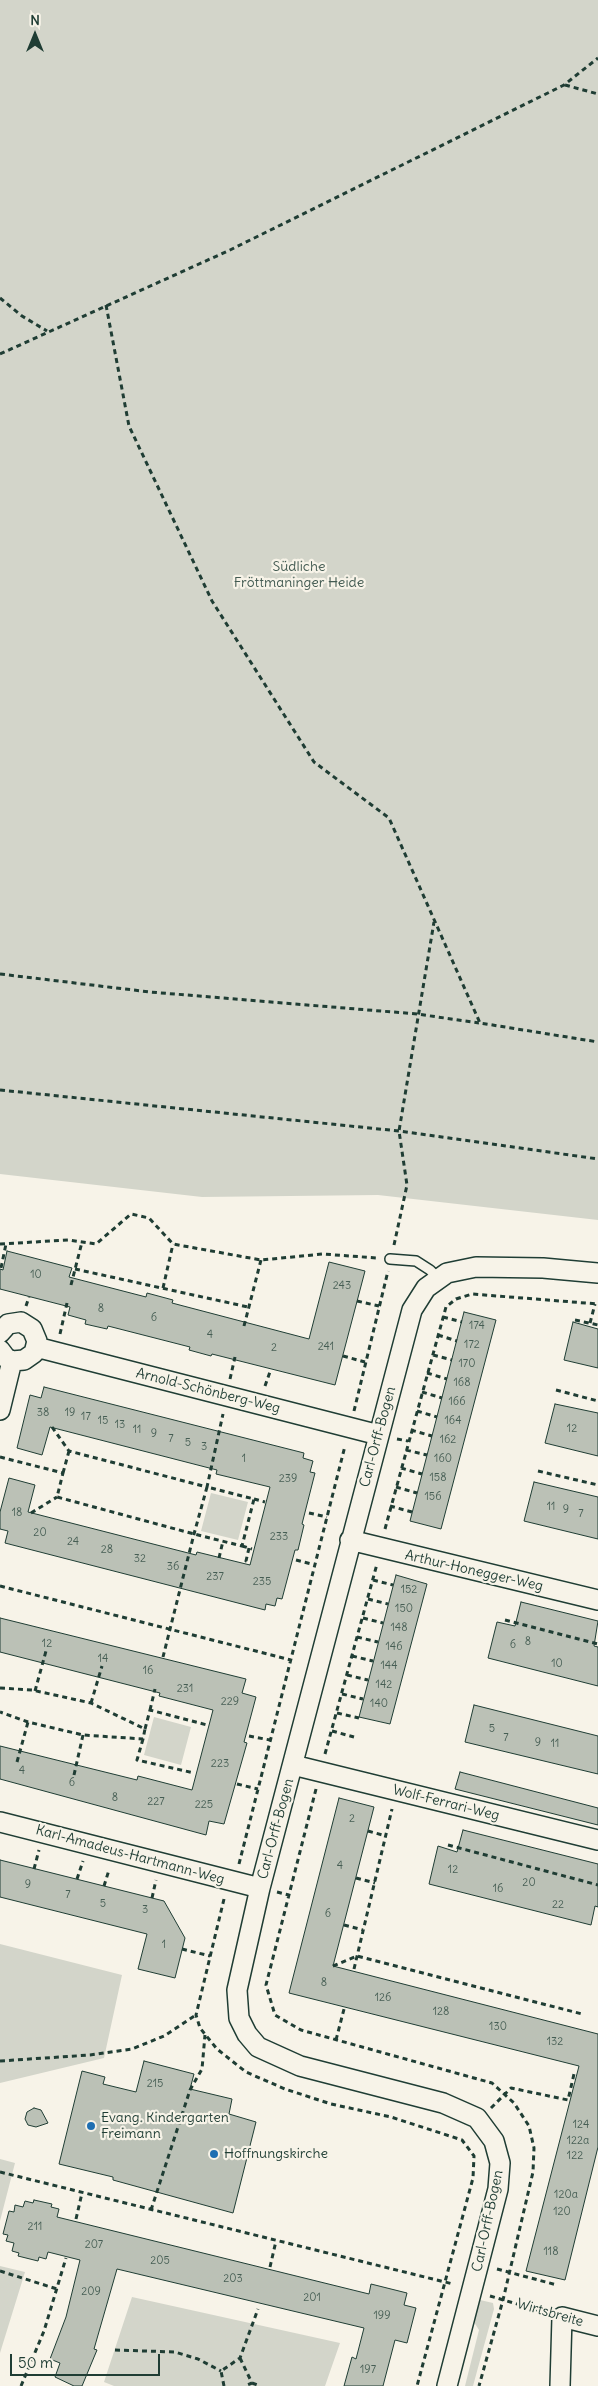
<!DOCTYPE html>
<html>
<head>
<meta charset="utf-8">
<style>
	body { margin:0 }
	#map { position:relative; width:598px; height:2386px; overflow:hidden; background:#f7f3e8; font-family:Delius,sans-serif }
	canvas { display:block }
	.north { position:absolute; left:10px; top:10px; width:50px; height:50px; -webkit-text-stroke:4px #f7f3e8; paint-order:stroke; rotate:0deg; font-size:14px; font-weight:700; line-height:20px; text-align:center; color:#1f3d34 }
	.north::after { content:''; display:block; margin:auto; width:18px; height:22px; background:#1f3d34; clip-path:polygon(50% 0,100% 100%,50% 72%,0 100%) }
	.scale { position:absolute; left:10px; top:2354px; width:150px; height:22px; box-sizing:border-box; border:2px solid #1f3d34; border-top:0; padding-left:6px; font-size:15px; line-height:18px; white-space:nowrap; color:#1f3d34; -webkit-text-stroke:4px #f7f3e8; paint-order:stroke }
</style>
</head>
<body>
<div id="map">
<canvas width="598" height="2386"></canvas>
<div class="north">N</div>
<div class="scale">50 m</div>
</div>
<script>
const ctx = document.querySelector('canvas').getContext('2d');
ctx.lineJoin = 'round';
function paint(path, color) { ctx.fillStyle = color; ctx.fill(path, 'evenodd'); }
const toPath = rows => new Path2D(rows.map(r => 'M' + r).join(''));
function strokePath(path, color, width, dash) { ctx.strokeStyle = color; ctx.lineWidth = width; ctx.lineCap = dash ? 'butt' : 'round'; ctx.setLineDash(dash || []); ctx.stroke(path); }
function label(font, color, halo, rows, align = 'center') {
  ctx.font = font + ' Delius,sans-serif'; ctx.lineWidth = 4.5; ctx.setLineDash([]); ctx.textBaseline = 'middle'; ctx.strokeStyle = halo; ctx.fillStyle = color; for (const [text, x, y, turn = 0] of rows) {
    ctx.save(); ctx.translate(x, y); ctx.rotate((+turn || 0) * Math.PI / 180); ctx.textAlign = isNaN(turn) ? turn : align; if (halo) ctx.strokeText(text, 0, 0); ctx.fillText(text, 0, 0); ctx.restore();
  }
}
paint(toPath([
	[0,0,598,0,598,1220,378,1195,202,1197,0,1174],
	[211,1493,248,1502,238,1540,201,1531],
	[154,1717,191,1727,181,1765,144,1755],
	[0,1944,122,1975,104,2058,0,2083],
	[0,2159,15,2163,0,2221],
	[0,2266,25,2272,0,2353],
	[132,2297,340,2343,325,2386,114,2386,104,2382],
	[480,2300,493,2303,494,2309,473,2386,465,2386,479,2330,474,2322]
]), '#d3d5ca');
const building = toPath([
	[7,1251,72,1268,69,1277,146,1297,147,1293,173,1300,172,1303,309,1339,329,1262,365,1271,335,1385,212,1354,211,1356,189,1350,190,1347,108,1326,107,1329,85,1324,86,1320,68,1315,70,1307,0,1289,0,1269,3,1270,7,1251],
	[464,1312,496,1320,441,1529,410,1521,464,1312],
	[573,1322,598,1329,598,1368,564,1360,573,1322],
	[44,1387,304,1453,303,1458,313,1461,310,1472,315,1473,302,1524,304,1525,298,1550,295,1550,282,1599,277,1598,275,1606,266,1604,265,1610,5,1543,8,1531,0,1529,0,1512,9,1478,35,1485,28,1512,196,1555,197,1552,250,1565,270,1487,216,1474,217,1470,50,1427,42,1455,17,1448,30,1395,41,1398,44,1387],
	[555,1404,598,1413,598,1456,545,1443,555,1404],
	[534,1482,598,1497,598,1539,524,1521,534,1482],
	[396,1575,427,1584,390,1724,359,1717,396,1575],
	[521,1602,598,1621,594,1646,598,1647,598,1686,488,1658,497,1622,515,1626,521,1602],
	[0,1618,246,1679,242,1693,256,1697,244,1742,247,1743,224,1824,209,1821,206,1835,0,1779,0,1746,137,1780,138,1776,192,1790,213,1710,159,1696,160,1693,0,1652,0,1618],
	[474,1705,598,1736,598,1774,465,1742,474,1705],
	[460,1772,598,1808,598,1825,455,1789,460,1772],
	[339,1798,374,1807,333,1966,598,2034,598,2147,565,2280,526,2271,579,2066,289,1993,339,1798],
	[463,1830,598,1864,598,1907,595,1906,591,1925,429,1884,438,1846,457,1852,463,1830],
	[0,1860,164,1901,185,1938,175,1978,138,1969,147,1934,0,1897,0,1860],
	[144,2061,194,2074,190,2089,232,2099,229,2114,256,2122,233,2213,113,2180,113,2177,59,2164,82,2071,105,2077,103,2084,136,2092,144,2061],
	[34,2108,41,2110,48,2123,36,2127,28,2125,25,2119,27,2112,34,2108],
	[34,2200,52,2204,51,2207,59,2209,57,2217,369,2294,371,2284,407,2293,404,2305,416,2308,407,2343,395,2340,383,2386,344,2386,352,2357,356,2359,364,2328,117,2269,94,2349,97,2350,82,2386,74,2386,55,2377,60,2363,50,2359,66,2317,80,2260,48,2252,46,2259,39,2257,38,2261,18,2256,19,2253,12,2251,14,2243,6,2241,8,2235,3,2234,9,2211,14,2212,15,2205,23,2207,25,2201,33,2203,34,2200]
]);
paint(building, '#bbc1b6');
strokePath(building, '#1f3d34', 1);
const lane = toPath([
	[390,1259,416,1261,430,1270,439,1279]
]);
const street = toPath([
	[0,1333,8,1324,21,1322,32,1329,37,1341,34,1353,24,1360,12,1361,6,1358,0,1350],
	[36,1347,379,1435],
	[0,1410,12,1361],
	[350,1540,598,1600],
	[293,1765,598,1840],
	[0,1822,260,1888],
	[447,2386,498,2189,500,2163,494,2141,477,2118,443,2103,300,2066,258,2047,247,2034,239,2018,237,1990,260,1888,412,1310,426,1288,447,1273,476,1267,543,1268,598,1273],
	[560,2386,562,2317,598,2326]
]);
strokePath(lane, '#1f3d34', 12);
strokePath(street, '#1f3d34', 22);
strokePath(toPath([
	[565,85,598,94],
	[0,298,22,316,47,331],
	[106,305,129,426,212,601,314,762,389,818,480,1023,598,1042],
	[0,354,230,250,564,85,598,58],
	[0,974,150,992,417,1014,479,1023],
	[0,1090,399,1131,598,1159],
	[0,1244,68,1240,96,1244,131,1214,149,1218,173,1244,261,1260,323,1254,377,1258],
	[394,1245,407,1185,399,1131,434,922],
	[1,1268,6,1244],
	[75,1269,248,1307],
	[71,1285,82,1242],
	[163,1288,173,1244],
	[357,1301,379,1306],
	[26,1306,29,1297],
	[443,1317,462,1322],
	[575,1320,598,1325],
	[590,1323,595,1304],
	[244,1326,261,1260],
	[60,1334,67,1303],
	[438,1335,457,1341],
	[433,1355,452,1360],
	[343,1356,365,1362],
	[427,1373,447,1379],
	[230,1379,235,1357],
	[265,1386,271,1369],
	[556,1390,598,1401],
	[422,1392,442,1398],
	[354,1411,388,1271],
	[417,1411,437,1417],
	[52,1427,69,1451,207,1487,223,1414],
	[411,1430,432,1436],
	[397,1439,408,1441],
	[406,1450,427,1455],
	[0,1457,63,1473,57,1497,194,1534,242,1546,254,1499,207,1487,194,1534,163,1657],
	[401,1468,422,1474],
	[538,1471,598,1485],
	[63,1473,69,1451],
	[396,1487,417,1493],
	[254,1499,265,1502],
	[390,1506,412,1512],
	[31,1513,57,1497],
	[309,1513,327,1517],
	[385,1529,446,1307,456,1299,472,1294,598,1304],
	[242,1546,252,1549],
	[249,1548,246,1561,250,1562],
	[219,1558,223,1541],
	[296,1560,315,1565],
	[373,1580,393,1585],
	[0,1586,291,1660],
	[368,1599,388,1604],
	[363,1618,383,1623],
	[505,1620,598,1644],
	[357,1637,378,1642],
	[352,1656,373,1661],
	[347,1675,368,1680],
	[0,1688,32,1690,91,1703,145,1729,143,1739,83,1735,28,1722,0,1712],
	[35,1691,46,1651],
	[342,1694,363,1699],
	[91,1703,102,1666],
	[150,1710,155,1689],
	[337,1713,359,1718],
	[145,1729,150,1710,207,1725],
	[332,1731,354,1737],
	[249,1736,270,1740],
	[143,1739,137,1760,194,1773],
	[325,1754,377,1564],
	[17,1762,28,1722],
	[74,1775,83,1735],
	[237,1784,258,1789],
	[316,1789,266,1985,275,2015,301,2030,492,2083,514,2103,529,2126,534,2148,533,2172,503,2300,479,2386],
	[368,1831,386,1836],
	[448,1845,598,1885],
	[239,1864,345,1446],
	[34,1869,39,1850],
	[356,1878,375,1883],
	[77,1879,83,1861],
	[104,1886,109,1870],
	[277,1892,289,1895],
	[152,1898,156,1880],
	[224,1899,196,2015,200,2028,217,2049,246,2072,285,2089,331,2104,391,2117,462,2140,474,2156,473,2178,417,2386],
	[344,1925,363,1930],
	[182,1949,210,1956],
	[333,1966,357,1956,582,2014],
	[354,1969,392,1809],
	[336,2040,344,2009],
	[0,2061,90,2055,132,2049,164,2036,196,2015],
	[491,2108,511,2088,568,2100,574,2074],
	[0,2172,453,2284],
	[151,2210,190,2090,202,2069,205,2035],
	[76,2219,82,2193],
	[270,2267,276,2241],
	[497,2269,557,2285],
	[0,2271,57,2289],
	[490,2296,544,2312],
	[115,2350,175,2352,198,2359,221,2371],
	[240,2358,252,2383,245,2386],
	[252,2383,260,2386],
	[21,2386,44,2331,66,2258],
	[224,2386,221,2371,240,2358,258,2309]
]), '#1f3d34', 3, [5, 4]);
strokePath(lane, '#f7f3e8', 9);
strokePath(street, '#f7f3e8', 19);
for (const [x, y, r, color] of [
	[91,2126,5,"#1f6fb2"],
	[214,2154,5,"#1f6fb2"]
]) { const dot = new Path2D(); dot.arc(x, y, r, 0, 2 * Math.PI); ctx.fillStyle = color; ctx.fill(dot); strokePath(dot, '#f7f3e8', 2); }
label('11px', '#465e54', null, [
	["10",36,1275],
	["243",342,1286],
	["8",101,1309],
	["6",154,1318],
	["174",477,1326],
	["4",210,1335],
	["172",472,1345],
	["241",326,1347],
	["2",274,1348],
	["170",467,1364],
	["168",462,1383],
	["166",457,1402],
	["38",43,1413],
	["19",70,1413],
	["17",86,1417],
	["15",103,1421],
	["164",453,1421],
	["13",120,1425],
	["12",572,1429],
	["11",137,1430],
	["9",154,1434],
	["7",171,1439],
	["162",448,1440],
	["5",188,1443],
	["3",204,1447],
	["1",244,1459],
	["160",443,1459],
	["158",438,1478],
	["239",288,1479],
	["156",433,1497],
	["11",551,1507],
	["9",566,1510],
	["18",17,1513],
	["7",581,1514],
	["20",40,1533],
	["233",279,1537],
	["24",73,1542],
	["28",107,1550],
	["32",140,1559],
	["36",173,1567],
	["237",215,1577],
	["235",262,1582],
	["152",409,1590],
	["150",404,1609],
	["148",399,1628],
	["8",528,1642],
	["12",47,1644],
	["6",513,1645],
	["146",394,1647],
	["14",103,1659],
	["10",557,1664],
	["144",389,1666],
	["16",148,1671],
	["142",384,1685],
	["231",185,1689],
	["229",230,1702],
	["140",379,1704],
	["5",492,1729],
	["7",506,1738],
	["9",538,1743],
	["11",555,1744],
	["223",220,1764],
	["4",22,1771],
	["6",72,1783],
	["8",115,1798],
	["227",156,1802],
	["225",204,1805],
	["2",352,1819],
	["4",340,1866],
	["12",453,1870],
	["20",529,1883],
	["9",28,1885],
	["16",498,1889],
	["7",68,1895],
	["5",103,1904],
	["22",558,1905],
	["3",145,1910],
	["6",328,1914],
	["1",164,1945],
	["8",324,1983],
	["126",383,1998],
	["128",441,2012],
	["130",498,2027],
	["132",555,2042],
	["215",155,2084],
	["124",581,2125],
	["122a",578,2141],
	["122",575,2156],
	["120a",566,2195],
	["120",562,2212],
	["211",35,2227],
	["207",94,2245],
	["118",551,2252],
	["205",160,2261],
	["203",233,2279],
	["209",91,2292],
	["201",312,2298],
	["199",382,2316],
	["197",368,2370]
]);
label('14px', '#435b52', '#f7f3e8', [
	["Südliche",299,567],
	["Fröttmaninger Heide",299,583]
]);
label('14px', '#1f3d34', '#f7f3e8', [
	["Arnold-Schönberg-Weg",208,1391,14],
	["Carl-Orff-Bogen",378,1437,-75],
	["Arthur-Honegger-Weg",474,1571,13],
	["Wolf-Ferrari-Weg",446,1803,14],
	["Carl-Orff-Bogen",276,1829,-75],
	["Karl-Amadeus-Hartmann-Weg",130,1855,15],
	["Carl-Orff-Bogen",488,2221,-78],
	["Wirtsbreite",550,2313,16]
]);
label('14px', '#1f3d34', '#f7f3e8', [
	["Evang. Kindergarten",101,2118],
	["Freimann",101,2134],
	["Hoffnungskirche",224,2154]
], 'left');
</script>
</body>
</html>
